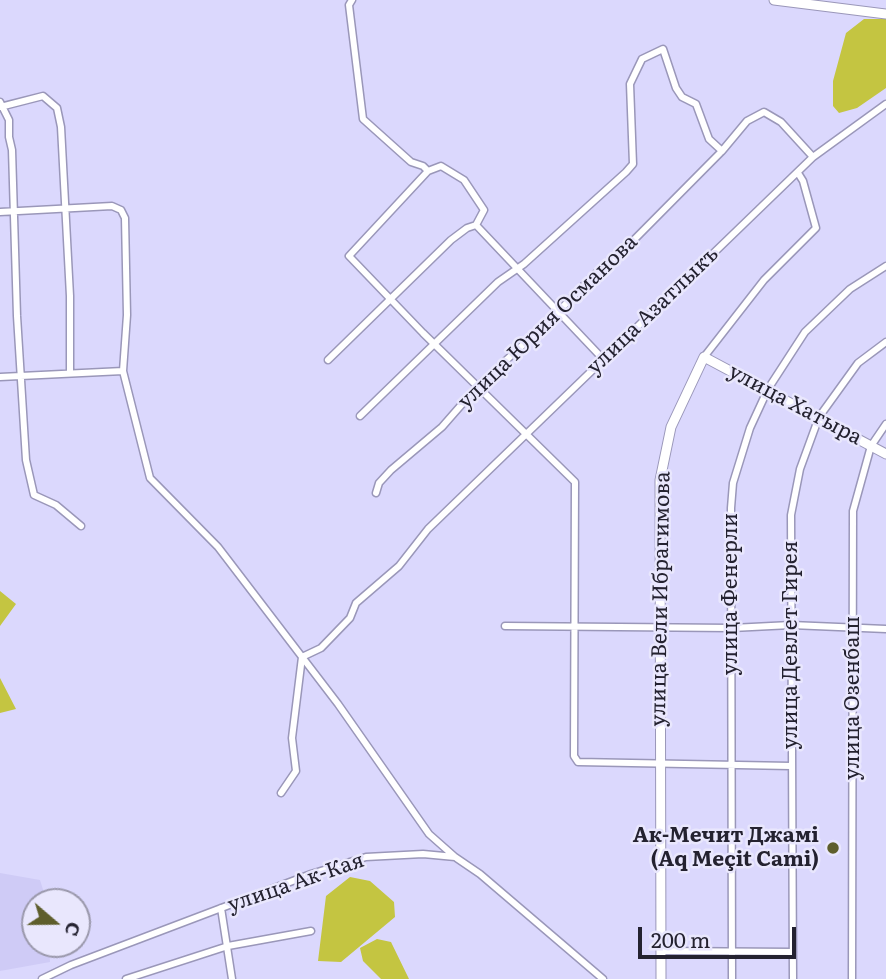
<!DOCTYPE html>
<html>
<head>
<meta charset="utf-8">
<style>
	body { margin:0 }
	#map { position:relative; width:886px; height:979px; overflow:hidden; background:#dbd8fd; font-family:Literata,serif }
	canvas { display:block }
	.north { position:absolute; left:21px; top:888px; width:70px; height:70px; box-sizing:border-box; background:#e9e7fd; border:2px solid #9a98ab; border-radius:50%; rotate:110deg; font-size:19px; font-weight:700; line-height:28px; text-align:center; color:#242230 }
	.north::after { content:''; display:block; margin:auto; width:24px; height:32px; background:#5e5e2c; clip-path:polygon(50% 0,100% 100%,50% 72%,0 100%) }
	.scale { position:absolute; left:638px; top:927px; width:158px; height:32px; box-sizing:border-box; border:4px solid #242230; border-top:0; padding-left:9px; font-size:21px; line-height:24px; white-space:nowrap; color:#242230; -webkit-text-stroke:5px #e9e7fd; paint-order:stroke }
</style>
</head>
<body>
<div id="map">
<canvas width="886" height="979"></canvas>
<div class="north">С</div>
<div class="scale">200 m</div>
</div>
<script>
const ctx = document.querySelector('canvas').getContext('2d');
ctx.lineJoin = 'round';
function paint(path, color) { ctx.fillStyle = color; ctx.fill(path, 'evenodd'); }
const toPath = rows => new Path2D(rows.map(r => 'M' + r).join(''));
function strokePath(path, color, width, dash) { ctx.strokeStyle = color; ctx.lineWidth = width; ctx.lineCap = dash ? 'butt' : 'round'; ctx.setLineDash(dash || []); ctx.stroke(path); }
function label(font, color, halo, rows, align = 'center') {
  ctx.font = font + ' Literata,serif'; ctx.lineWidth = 5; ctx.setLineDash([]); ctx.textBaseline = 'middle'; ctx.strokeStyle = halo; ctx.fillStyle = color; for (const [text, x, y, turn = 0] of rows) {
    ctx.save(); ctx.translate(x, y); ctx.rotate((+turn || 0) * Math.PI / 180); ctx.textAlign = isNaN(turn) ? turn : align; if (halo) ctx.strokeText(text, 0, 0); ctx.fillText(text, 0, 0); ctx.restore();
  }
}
paint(toPath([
	[0,873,40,880,47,902,35,902,35,944,49,944,50,962,0,971]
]), '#cfcbf6');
paint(toPath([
	[864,19,886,19,886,88,857,108,839,113,833,106,833,81,846,33],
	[0,591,16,604,0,626],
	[0,678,16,709,0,713],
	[350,877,370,881,394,902,395,917,341,962,318,961,326,896],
	[377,939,391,942,409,979,381,979,363,961,360,948]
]), '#c4c541');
const street = toPath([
	[352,0,349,5,363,119,411,162,423,166,428,171,349,256,423,333,575,482,574,756,578,762,791,766],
	[0,102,9,120,9,137,12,150,17,316,26,460,34,495,56,505,81,526],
	[0,107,43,96,57,108,61,127,70,296,70,372],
	[722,151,747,121,764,112,781,122,813,157],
	[428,171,441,166,464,180,484,210,476,225,603,359],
	[0,212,112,206,121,210,125,218,127,315,123,371,150,478,218,547,338,704,429,834,455,857],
	[704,357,764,280,816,228,803,181,798,173],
	[328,360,451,240,467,228,476,225],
	[0,377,123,371],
	[360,416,498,282,524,264,626,172,633,164,630,84,642,59,663,49,676,88,682,97,696,104,709,139,722,151,612,262,595,274,550,320,477,387,442,427,391,470,379,483,376,493],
	[505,626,732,628,791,625,886,629],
	[281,793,296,771,292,738,302,657,321,648,350,618,356,603,399,566,428,529,813,157,886,104],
	[221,908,232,979],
	[661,951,793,952],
	[42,979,71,965,311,874,366,857,423,854,455,857,480,874,603,979],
	[126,979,228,946,311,931],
	[732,979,731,508,733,483,750,428,768,389,805,332,850,289,886,266],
	[793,979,791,515,800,469,819,417,858,363,886,342],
	[852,979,853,511,871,446,886,424]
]);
const secondary = toPath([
	[774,0,886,14],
	[661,979,660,480,671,427,704,357,886,454]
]);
strokePath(street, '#9a97b9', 9);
strokePath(secondary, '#9a97b9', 11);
strokePath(street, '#fff', 6);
strokePath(secondary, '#fff', 9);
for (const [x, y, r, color] of [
	[833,848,7,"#5e5e2c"]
]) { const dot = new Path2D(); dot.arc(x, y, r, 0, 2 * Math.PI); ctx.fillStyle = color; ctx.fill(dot); strokePath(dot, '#e9e7fd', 2.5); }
label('21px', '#242230', '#e9e7fd', [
	["улица Азатлыкъ",653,311,-44],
	["улица Юрия Османова",548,322,-44],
	["улица Хатыра",795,405,28],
	["улица Фенерли",731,594,-90],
	["улица Вели Ибрагимова",661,599,-89],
	["улица Девлет Гирея",791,645,-90],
	["улица Озенбаш",853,698,-90],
	["улица Ак-Кая",296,883,-19]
]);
label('bold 21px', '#242230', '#e9e7fd', [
	["Ак-Мечит Джамі",819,836],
	["(Aq Meçit Cami)",819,860]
], 'right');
</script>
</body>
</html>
